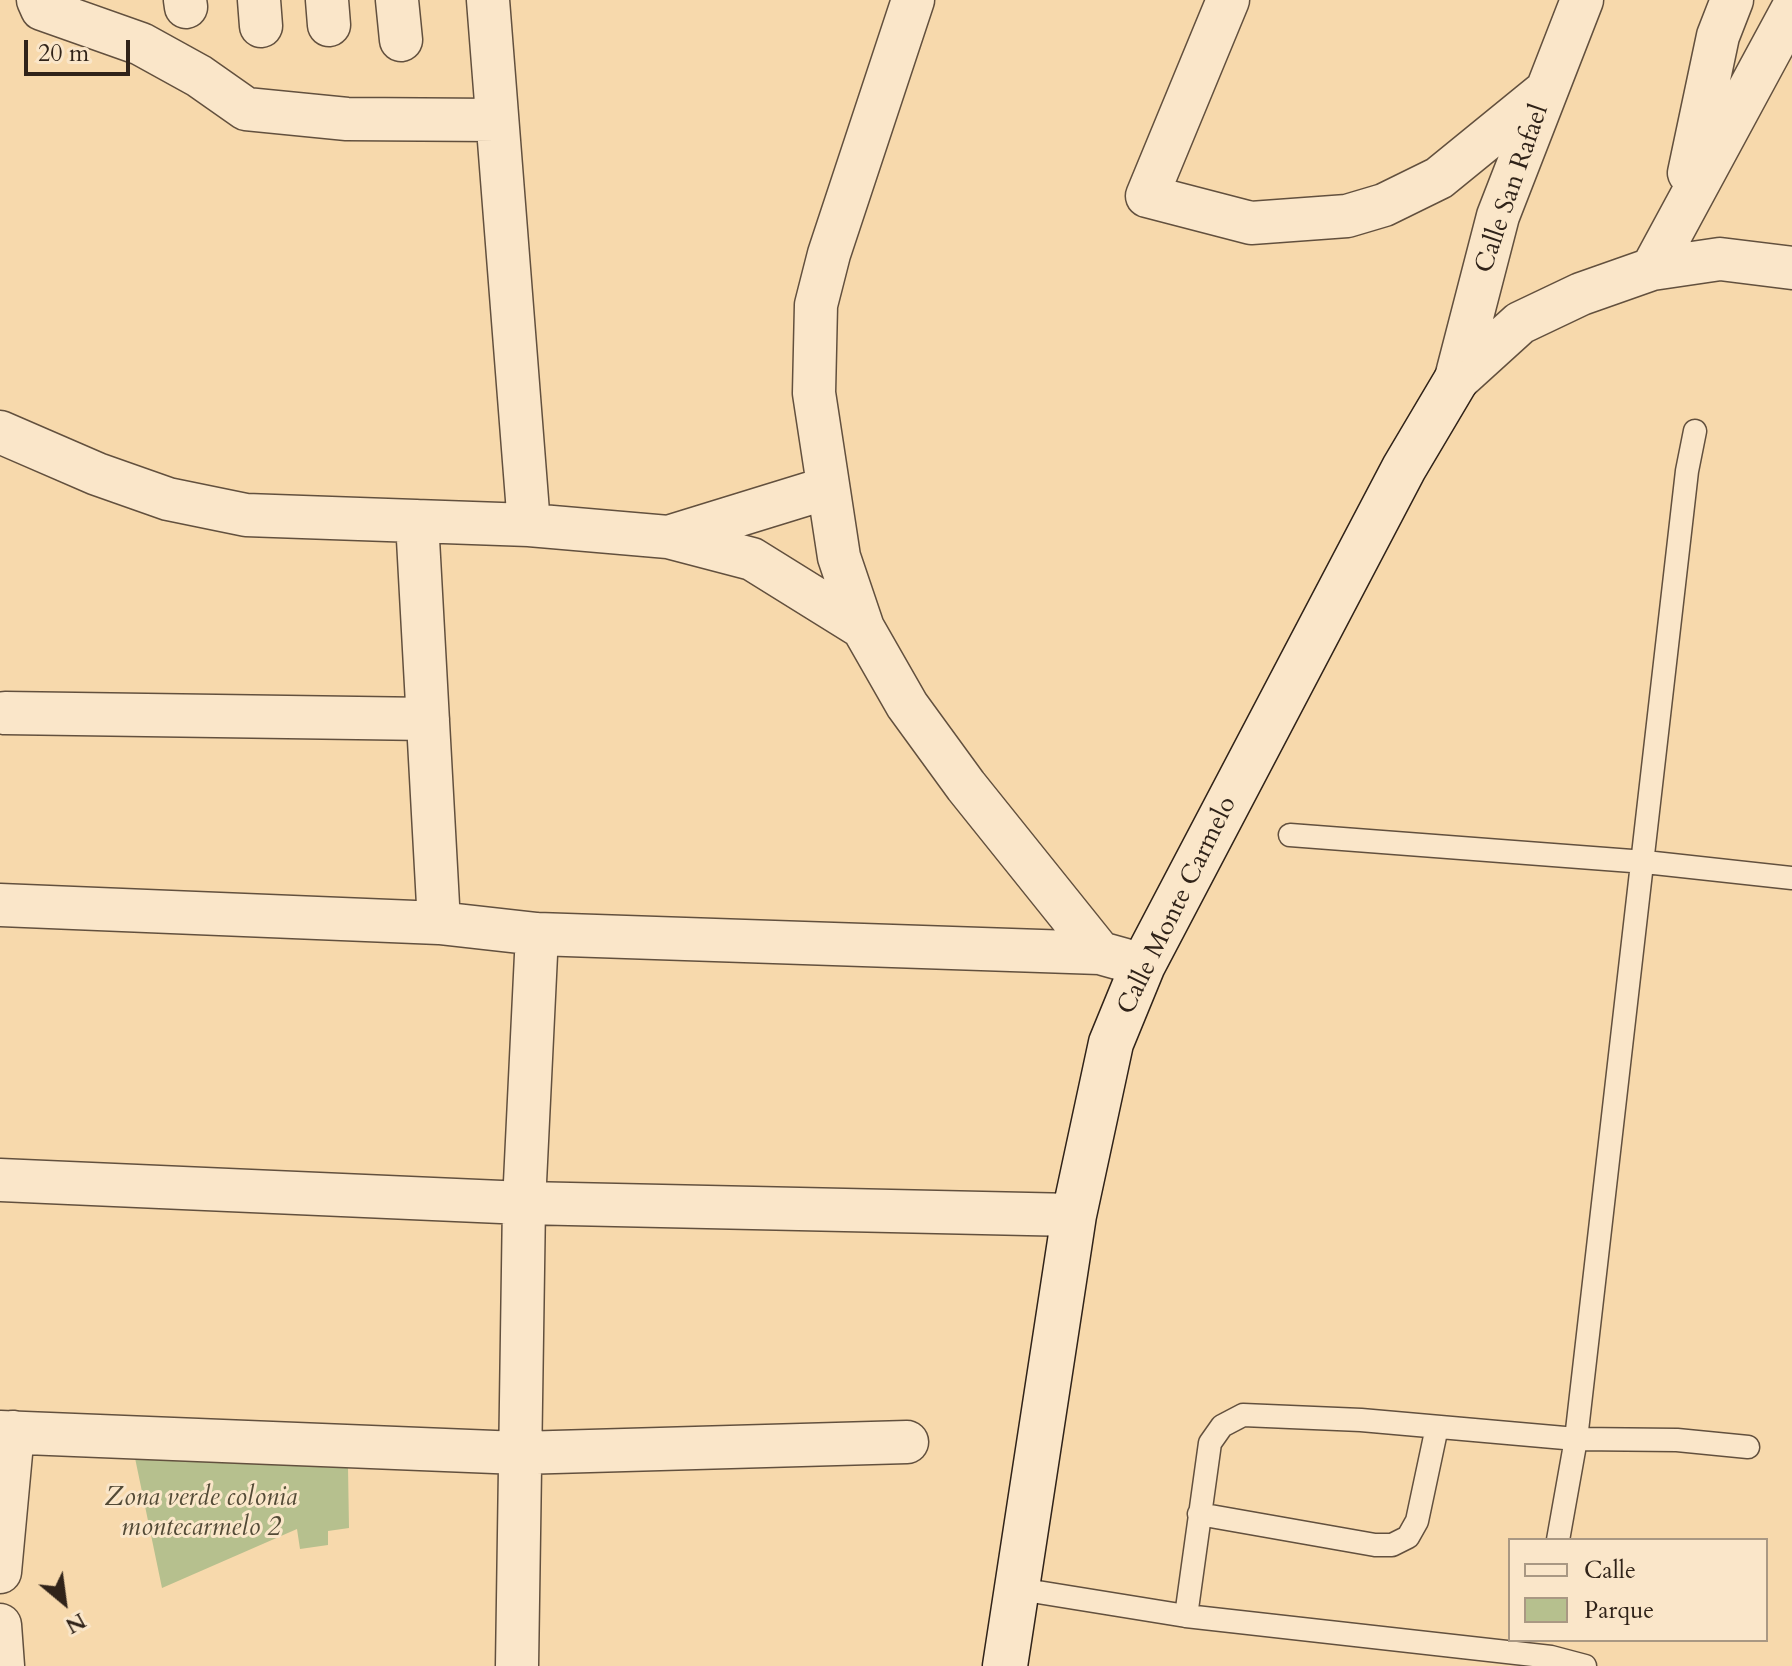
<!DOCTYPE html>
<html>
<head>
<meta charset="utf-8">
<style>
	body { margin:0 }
	#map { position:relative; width:1792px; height:1666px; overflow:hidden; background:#f7d9ac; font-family:Cardo,serif }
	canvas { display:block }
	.legend { position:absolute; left:1508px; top:1538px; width:260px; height:104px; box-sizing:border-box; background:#fae6c9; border:2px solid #a99883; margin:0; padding:10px 14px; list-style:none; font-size:24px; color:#302319 }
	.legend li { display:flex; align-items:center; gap:16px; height:40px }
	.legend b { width:40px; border:2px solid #a99883 }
	.north { position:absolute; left:24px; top:1562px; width:80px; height:80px; -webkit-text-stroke:6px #fae6c9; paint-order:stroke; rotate:151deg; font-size:22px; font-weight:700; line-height:32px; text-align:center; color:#302319 }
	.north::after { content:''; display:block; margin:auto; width:28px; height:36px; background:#302319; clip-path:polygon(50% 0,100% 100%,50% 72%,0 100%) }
	.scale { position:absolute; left:24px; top:40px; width:106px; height:36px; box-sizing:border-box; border:4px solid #302319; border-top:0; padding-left:10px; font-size:24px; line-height:28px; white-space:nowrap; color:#302319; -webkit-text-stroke:6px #fae6c9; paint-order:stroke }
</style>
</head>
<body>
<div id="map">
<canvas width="1792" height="1666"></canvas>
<ul class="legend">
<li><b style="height:10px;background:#fae6c9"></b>Calle</li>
<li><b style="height:22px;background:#b6c08e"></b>Parque</li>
</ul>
<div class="north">N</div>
<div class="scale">20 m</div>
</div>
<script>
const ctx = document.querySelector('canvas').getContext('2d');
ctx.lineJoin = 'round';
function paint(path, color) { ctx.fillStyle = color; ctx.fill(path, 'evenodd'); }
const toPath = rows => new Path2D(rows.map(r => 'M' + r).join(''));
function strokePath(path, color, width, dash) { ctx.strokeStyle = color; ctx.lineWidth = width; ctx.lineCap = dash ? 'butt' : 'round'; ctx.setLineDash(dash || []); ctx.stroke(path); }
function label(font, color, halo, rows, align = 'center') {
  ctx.font = font + ' Cardo,serif'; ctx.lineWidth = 6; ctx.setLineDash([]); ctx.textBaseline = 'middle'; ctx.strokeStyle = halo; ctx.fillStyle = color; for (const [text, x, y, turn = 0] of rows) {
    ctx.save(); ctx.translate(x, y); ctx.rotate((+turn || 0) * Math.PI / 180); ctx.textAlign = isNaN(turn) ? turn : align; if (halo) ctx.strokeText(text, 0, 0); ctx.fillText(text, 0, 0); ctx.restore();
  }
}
paint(toPath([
	[135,1458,348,1467,349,1528,328,1531,328,1545,300,1549,297,1529,162,1588]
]), '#b6c08e');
const lane = toPath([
	[1290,835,1645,862,1792,878],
	[1199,1514,1375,1545,1392,1545,1408,1537,1417,1521,1437,1427],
	[1558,1540,1576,1439,1687,471,1695,431],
	[1019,1589,1186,1616,1551,1657,1585,1666],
	[1186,1616,1210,1443,1222,1426,1243,1415,1361,1420,1576,1439,1677,1440,1748,1447]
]);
const street = toPath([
	[38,0,42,9,141,44,199,76,246,109,347,119,496,120],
	[185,0,186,7],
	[259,0,261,26],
	[327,0,329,25],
	[397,0,401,40],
	[488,0,529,525],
	[913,0,829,254,816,305,814,393,839,557,863,628,907,705,966,786,1100,953],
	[1228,0,1147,196,1251,223,1347,216,1384,205,1439,178,1547,90],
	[1689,173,1718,36,1732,0],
	[1652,269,1792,10],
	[1455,382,1498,216,1582,0],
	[1455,382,1520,323,1581,294,1652,269,1720,259,1792,268],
	[0,432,97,474,168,499,246,515,529,525,668,537,752,559,863,628],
	[417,521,439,923],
	[668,537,827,488],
	[5,713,428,719],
	[0,905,439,923,537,934,1100,953,1143,965],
	[0,1180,524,1203,1074,1215],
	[0,1432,519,1453,907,1442],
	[0,1572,13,1432],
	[0,1625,3,1666],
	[517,1666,524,1203,537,934]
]);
const secondary = toPath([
	[1005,1666,1074,1215,1111,1043,1143,965,1404,468,1455,382]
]);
strokePath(lane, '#62503e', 25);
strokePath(street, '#62503e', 45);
strokePath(secondary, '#302319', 47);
strokePath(lane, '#fae6c9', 22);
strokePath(street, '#fae6c9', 42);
strokePath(secondary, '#fae6c9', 44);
label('26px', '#302319', '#fae6c9', [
	["Calle San Rafael",1513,189,-71],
	["Calle Monte Carmelo",1178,906,-64]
]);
label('italic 26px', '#524a36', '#fae6c9', [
	["Zona verde colonia",201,1499],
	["montecarmelo 2",201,1529]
]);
</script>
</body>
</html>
